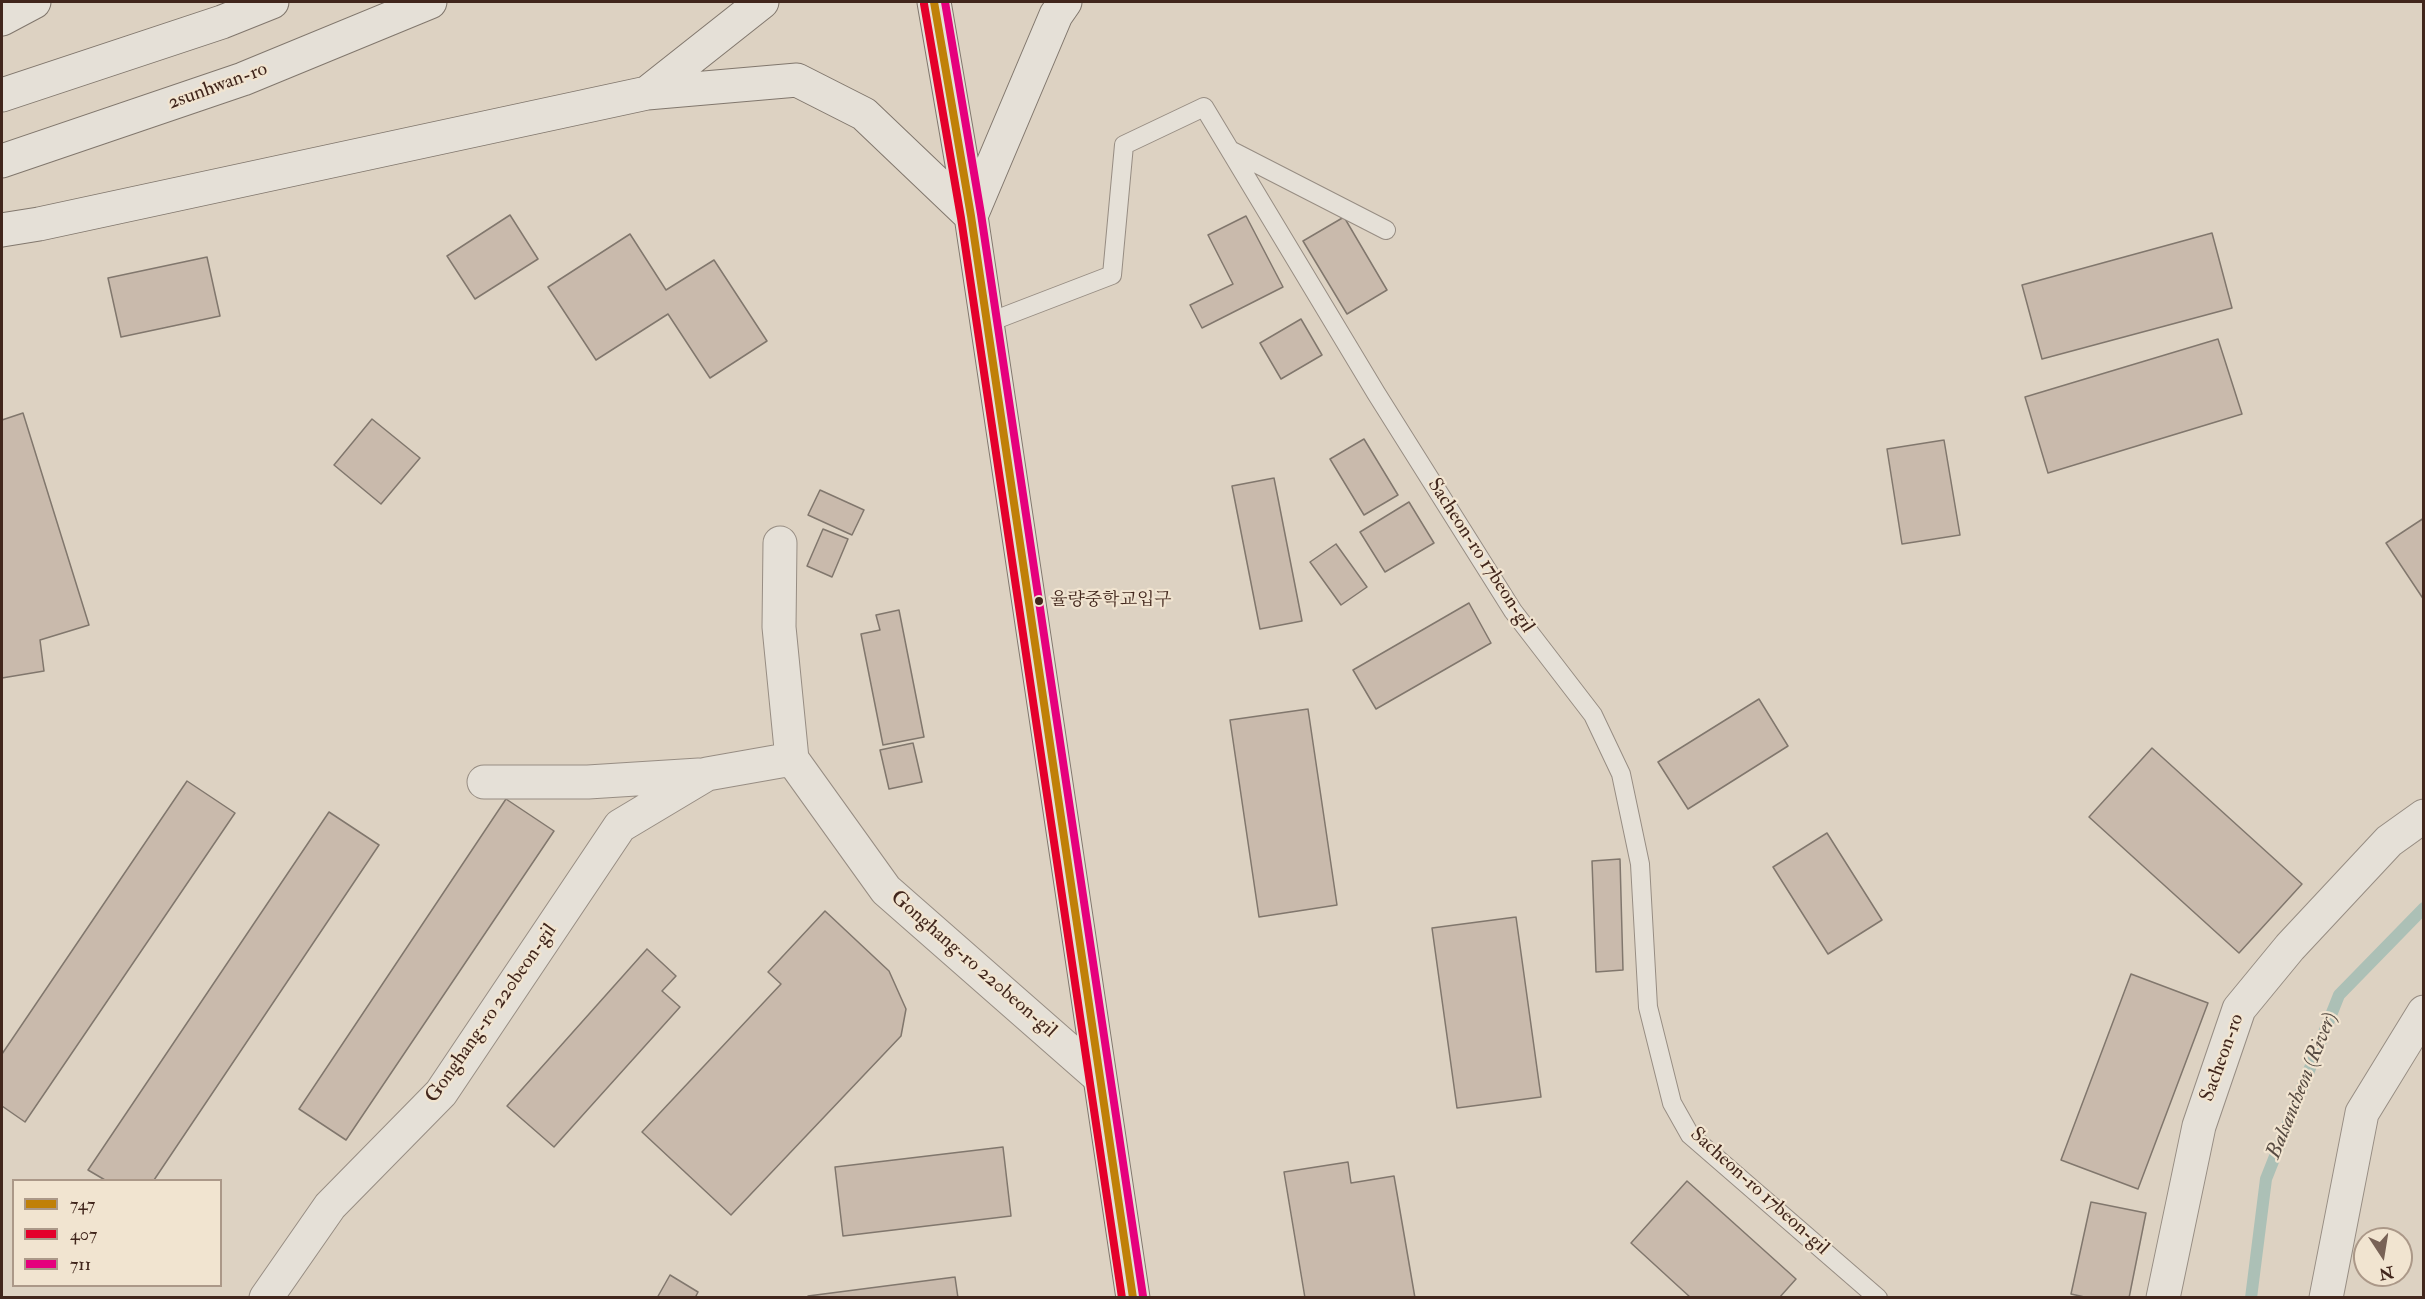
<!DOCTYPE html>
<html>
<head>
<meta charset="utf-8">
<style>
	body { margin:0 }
	#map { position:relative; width:2425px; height:1299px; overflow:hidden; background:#ddd2c2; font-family:"IM FELL Double Pica",serif }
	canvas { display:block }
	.frame { position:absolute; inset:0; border:3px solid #41261c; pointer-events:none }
	.legend { position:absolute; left:12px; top:1179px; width:210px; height:108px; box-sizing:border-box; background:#f1e4d0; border:2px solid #ab9888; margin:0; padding:8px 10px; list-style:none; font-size:18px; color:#41261c }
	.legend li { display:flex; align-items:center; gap:12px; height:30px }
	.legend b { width:30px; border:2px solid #ab9888 }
	.north { position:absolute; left:2353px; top:1227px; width:60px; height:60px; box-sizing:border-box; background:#f1e4d0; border:2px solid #ab9888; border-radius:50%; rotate:168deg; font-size:16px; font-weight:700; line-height:24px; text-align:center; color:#41261c }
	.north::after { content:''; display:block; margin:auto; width:21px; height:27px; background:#786256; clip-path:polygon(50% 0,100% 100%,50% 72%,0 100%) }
</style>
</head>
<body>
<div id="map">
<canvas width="2425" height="1299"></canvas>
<div class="frame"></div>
<ul class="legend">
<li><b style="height:8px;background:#c08008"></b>747</li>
<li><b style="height:8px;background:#e4002b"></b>407</li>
<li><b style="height:8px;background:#e5007d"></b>711</li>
</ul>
<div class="north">N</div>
</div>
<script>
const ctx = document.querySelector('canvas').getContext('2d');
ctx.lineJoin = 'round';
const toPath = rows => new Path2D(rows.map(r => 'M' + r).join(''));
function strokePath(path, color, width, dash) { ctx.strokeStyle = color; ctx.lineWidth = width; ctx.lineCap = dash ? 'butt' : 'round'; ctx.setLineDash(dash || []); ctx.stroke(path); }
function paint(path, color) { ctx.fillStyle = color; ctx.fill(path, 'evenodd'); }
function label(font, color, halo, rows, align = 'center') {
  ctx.font = font + ' "IM FELL Double Pica","Noto Serif KR",serif'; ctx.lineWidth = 4.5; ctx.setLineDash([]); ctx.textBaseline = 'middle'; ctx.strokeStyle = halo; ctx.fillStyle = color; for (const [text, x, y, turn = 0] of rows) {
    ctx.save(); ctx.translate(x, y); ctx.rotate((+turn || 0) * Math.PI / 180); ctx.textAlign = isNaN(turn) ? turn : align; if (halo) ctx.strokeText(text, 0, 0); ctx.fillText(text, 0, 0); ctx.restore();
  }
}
strokePath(toPath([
	[2251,1298,2266,1179,2339,995,2424,908]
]), '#acc0b6', 12);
const building = toPath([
	[510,215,538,259,475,299,447,256,510,215],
	[1246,216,1283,287,1202,328,1190,305,1233,284,1208,235,1246,216],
	[1344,217,1387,290,1347,314,1303,241,1344,217],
	[2212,233,2232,308,2042,359,2022,285,2212,233],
	[630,234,666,290,714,260,767,341,710,378,668,314,596,360,548,287,630,234],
	[207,257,220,316,121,337,108,278,207,257],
	[1301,319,1322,355,1281,379,1260,343,1301,319],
	[2218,339,2242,414,2048,473,2025,397,2218,339],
	[23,413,89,625,40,640,44,671,2,678,2,420,23,413],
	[372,419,420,458,381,504,334,465,372,419],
	[1364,439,1398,495,1364,515,1330,459,1364,439],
	[1944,440,1960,535,1902,544,1887,449,1944,440],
	[1274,478,1302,621,1260,629,1232,486,1274,478],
	[820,490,864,510,852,535,808,515,820,490],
	[1409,502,1434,543,1385,572,1360,532,1409,502],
	[2424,518,2424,600,2386,543,2424,518],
	[823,529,848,539,832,577,807,566,823,529],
	[1336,544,1367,587,1341,605,1310,562,1336,544],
	[1469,603,1491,643,1376,709,1353,670,1469,603],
	[899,610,924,737,883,745,861,634,880,630,876,615,899,610],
	[1759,699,1788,746,1688,809,1658,762,1759,699],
	[1308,709,1337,905,1259,917,1230,720,1308,709],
	[913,743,922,782,889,789,880,750,913,743],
	[2152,748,2302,884,2239,953,2089,817,2152,748],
	[187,781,235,813,25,1122,2,1106,2,1054,187,781],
	[506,799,554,831,346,1140,299,1109,506,799],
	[329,812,379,845,154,1180,105,1180,88,1170,329,812],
	[1827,833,1882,920,1828,954,1773,867,1827,833],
	[1620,859,1623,970,1596,972,1592,861,1620,859],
	[825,911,889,971,906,1009,901,1036,731,1215,642,1132,781,984,768,972,825,911],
	[1516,917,1541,1097,1457,1108,1432,928,1516,917],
	[647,949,676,976,662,991,680,1007,554,1147,507,1106,647,949],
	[2131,974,2208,1003,2138,1189,2061,1160,2131,974],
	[1003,1147,1011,1216,843,1236,835,1167,1003,1147],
	[1348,1162,1351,1183,1394,1176,1415,1298,1305,1298,1284,1172,1348,1162],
	[1687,1181,1796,1279,1779,1298,1691,1298,1631,1243,1687,1181],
	[2091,1202,2146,1213,2129,1298,2089,1298,2071,1294,2091,1202],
	[670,1275,698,1292,695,1298,657,1298,670,1275],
	[955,1277,958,1298,808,1298,808,1296,955,1277]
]);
paint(building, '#c9baac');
strokePath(building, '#81776d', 1.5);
const lane = toPath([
	[1230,150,1386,230],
	[987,323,1112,275,1124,145,1204,107,1376,393,1513,611,1593,715,1621,774,1640,864,1648,1007,1672,1103,1690,1135,1878,1298]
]);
const street = toPath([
	[780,543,779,627,792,759,886,890,1098,1076],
	[484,782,588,782,699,775],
	[266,1298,330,1206,441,1093,620,826,707,774,792,759],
	[2163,1298,2199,1126,2239,1009,2290,947,2389,841,2424,816],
	[2326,1298,2362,1113,2424,1012]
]);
const secondary = toPath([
	[934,2,971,216,1133,1298],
	[2,19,34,2],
	[647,93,762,2],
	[2,95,222,22,272,2],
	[2,161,243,79,430,2],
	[2,230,39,224,647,93,797,80,864,114,971,216,1056,15,1065,2]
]);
strokePath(lane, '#978d83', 20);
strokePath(street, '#978d83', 35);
strokePath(secondary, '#81776d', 35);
strokePath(lane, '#e5e0d7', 18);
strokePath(street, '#e5e0d7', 33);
strokePath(secondary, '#e5e0d7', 33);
strokePath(toPath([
	[934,2,971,216,1133,1298]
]), '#c08008', 8);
strokePath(toPath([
	[924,4,961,218,1122,1298]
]), '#e4002b', 8);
strokePath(toPath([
	[945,2,981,214,1143,1296]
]), '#e5007d', 8);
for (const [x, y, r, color] of [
	[1039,601,5,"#41261c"]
]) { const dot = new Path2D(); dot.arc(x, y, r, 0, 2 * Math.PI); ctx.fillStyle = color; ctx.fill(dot); strokePath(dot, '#f1e4d0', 2); }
label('18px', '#41261c', '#f1e4d0', [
	["율량중학교입구",1050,601]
], 'left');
label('20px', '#41261c', '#f1e4d0', [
	["2sunhwan-ro",218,87,-20],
	["Sacheon-ro 17beon-gil",1480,556,57],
	["Gonghang-ro 220beon-gil",973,965,41],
	["Gonghang-ro 220beon-gil",492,1014,-55],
	["Sacheon-ro",2223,1058,-70],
	["Sacheon-ro 17beon-gil",1759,1192,42]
]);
label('italic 21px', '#564a41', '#f1e4d0', [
	["Balsancheon (River)",2303,1086,-68]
]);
</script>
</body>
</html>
